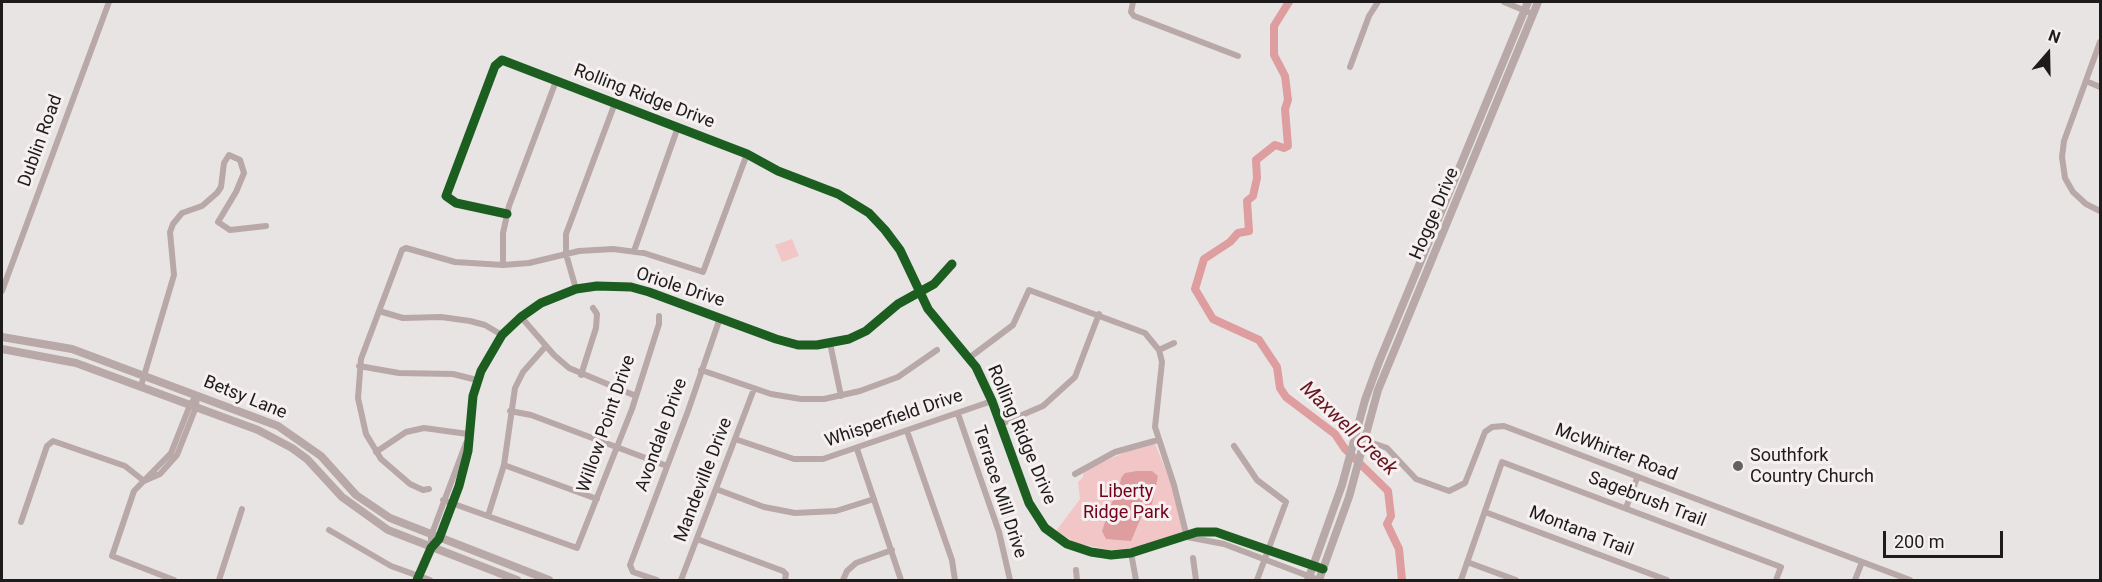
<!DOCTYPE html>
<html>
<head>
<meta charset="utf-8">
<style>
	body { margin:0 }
	#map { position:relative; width:2102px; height:582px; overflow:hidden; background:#e8e4e4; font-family:Roboto,sans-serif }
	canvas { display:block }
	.frame { position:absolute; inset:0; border:3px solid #1d1b1b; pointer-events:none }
	.north { position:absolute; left:2018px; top:24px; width:60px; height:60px; -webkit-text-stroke:4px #f6f0f0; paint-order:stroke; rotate:20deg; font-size:16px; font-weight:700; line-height:24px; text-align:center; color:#1d1b1b }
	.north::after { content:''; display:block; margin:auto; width:21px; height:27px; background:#1d1b1b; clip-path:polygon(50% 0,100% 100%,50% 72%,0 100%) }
	.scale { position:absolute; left:1883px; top:531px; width:120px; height:27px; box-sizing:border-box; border:3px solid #1d1b1b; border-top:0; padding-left:8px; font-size:18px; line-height:21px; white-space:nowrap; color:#1d1b1b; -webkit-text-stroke:4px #f6f0f0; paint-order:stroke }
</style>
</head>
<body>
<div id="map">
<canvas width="2102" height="582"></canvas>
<div class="frame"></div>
<div class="north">N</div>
<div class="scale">200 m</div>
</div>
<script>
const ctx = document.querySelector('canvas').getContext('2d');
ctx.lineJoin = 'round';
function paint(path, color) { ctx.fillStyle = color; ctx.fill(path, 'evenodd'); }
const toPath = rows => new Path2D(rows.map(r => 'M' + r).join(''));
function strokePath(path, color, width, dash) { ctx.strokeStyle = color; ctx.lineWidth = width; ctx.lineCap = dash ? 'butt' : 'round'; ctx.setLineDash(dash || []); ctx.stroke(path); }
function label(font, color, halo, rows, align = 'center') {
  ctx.font = font + ' Roboto,sans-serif'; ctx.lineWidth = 6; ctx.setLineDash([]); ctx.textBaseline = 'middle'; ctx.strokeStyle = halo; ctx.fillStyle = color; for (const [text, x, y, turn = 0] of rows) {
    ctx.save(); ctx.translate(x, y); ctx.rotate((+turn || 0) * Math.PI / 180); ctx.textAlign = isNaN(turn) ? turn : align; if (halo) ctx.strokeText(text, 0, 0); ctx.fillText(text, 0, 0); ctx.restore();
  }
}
paint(toPath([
	[792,239,799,256,782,262,775,245],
	[1155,444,1173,487,1183,532,1133,548,1110,550,1076,543,1056,531,1080,499,1078,482,1083,477,1084,470,1128,451]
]), '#f2c6c6');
paint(toPath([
	[1137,471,1152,471,1158,476,1152,504,1143,513,1131,541,1106,539,1102,531,1112,502,1118,496,1121,478,1125,473]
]), '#de9d9f');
strokePath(toPath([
	[1289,2,1274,26,1274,55,1285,76,1288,100,1285,109,1288,146,1284,148,1275,145,1256,160,1257,178,1253,196,1247,201,1249,231,1238,233,1230,242,1204,259,1195,289,1213,319,1259,340,1277,367,1280,388,1286,397,1335,434,1345,449,1388,491,1391,516,1387,524,1399,549,1402,580]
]), '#de9d9f', 8);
strokePath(toPath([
	[1133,2,1131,12,1134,16,1238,56],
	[1504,2,1533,14],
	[2100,42,2064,141,2062,157,2065,178,2073,192,2086,204,2100,211],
	[1350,67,1369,16,1378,2],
	[2086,81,2100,87],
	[507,214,456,203,446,196,495,66,502,60,747,154,778,171,838,194,869,213,885,230,900,250,928,309,976,367,992,401,1029,503,1045,528,1067,544,1091,552,1111,555,1131,553,1197,532,1216,532,1323,569],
	[634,251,678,127],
	[503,265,503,233,509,206,556,81],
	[576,289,566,254,566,234,615,103],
	[2,291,109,2],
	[379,311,403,318,441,317,470,321,485,325,502,335],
	[521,317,554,355,569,368,636,396],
	[830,343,841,396],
	[1159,350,1174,343],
	[969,358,1013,325,1029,290,1145,333,1159,350,1162,362,1155,427,1174,485,1187,537],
	[359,366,399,373,453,374,477,380],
	[701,370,771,394,801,399,824,399,860,391,898,377,937,350],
	[581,375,596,328,597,314,593,308],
	[141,386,174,275,170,232,173,224,182,213,202,206,217,193,221,187,224,163,229,155,240,160,244,173,236,192,218,222,230,230,266,226],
	[510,411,531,415,667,466],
	[958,414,999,532,1010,580],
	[1001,424,1043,406,1075,377,1099,314],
	[907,431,952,560,955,580],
	[1355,437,1387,448,1416,479,1449,491,1465,483,1485,432,1492,427,1504,426,1910,580],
	[735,439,794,459,823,459,992,401],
	[1234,446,1257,480,1286,502,1257,580],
	[857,449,901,580],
	[376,452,406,432,424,428,468,434],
	[504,465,597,499],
	[1075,474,1115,452,1158,440],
	[144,481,160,474,177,455,196,407,197,395,190,405,171,453,134,491,112,556,174,580],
	[429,489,423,490,410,484,381,459,366,434,358,398,361,359,402,250,406,248,455,262,503,265,529,263,579,251,613,249,644,253,703,272,747,154],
	[716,489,764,507,795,513,836,511,874,499],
	[443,500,577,548,632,409,659,324,659,316],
	[1626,508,1637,478],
	[1485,512,1667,580],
	[488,516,504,465,515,388,523,372,546,346],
	[21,522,47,446,53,441,125,466,144,481],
	[329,530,391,566,430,580],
	[1187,537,1224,544,1319,580],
	[697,539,783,571,786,574,785,580],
	[431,547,431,536,466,443],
	[1131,553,1136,580],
	[1193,558,1196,580],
	[1467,562,1516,580],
	[1076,570,1077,580],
	[219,580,242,509],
	[417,580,431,548,439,539,459,486,468,451,473,396,481,371,502,335,521,317,541,303,576,289,597,286,631,287,649,292,776,339,798,345,817,345,849,339,866,331,898,304,934,284,952,264],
	[657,580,633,572,630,565,688,411,720,318],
	[681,580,754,389],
	[843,580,847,571,856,563,892,550],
	[1461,580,1502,462,1781,567,1776,580],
	[1855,580,1862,562]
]), '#b9a8a8', 6);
strokePath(toPath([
	[2,337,72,349,278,426,321,456,356,495,390,518,549,580],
	[2,349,76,363,258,430,292,448,307,459,342,497,388,530,517,580],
	[1308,580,1342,485,1365,400,1379,362,1528,2],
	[1319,580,1349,497,1378,390,1538,2]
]), '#b8a8a8', 8);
strokePath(toPath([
	[507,214,456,203,446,196,495,66,502,60,747,154,778,171,838,194,869,213,885,230,900,250,928,309,976,367,992,401,1029,503,1045,528,1067,544,1091,552,1111,555,1131,553,1197,532,1216,532,1323,569],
	[417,580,431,548,439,539,459,486,468,451,473,396,481,371,502,335,521,317,541,303,576,289,597,286,631,287,649,292,776,339,798,345,817,345,849,339,866,331,898,304,934,284,952,264]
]), '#1b5e20', 9);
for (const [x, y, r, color] of [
	[1738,466,6,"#646161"]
]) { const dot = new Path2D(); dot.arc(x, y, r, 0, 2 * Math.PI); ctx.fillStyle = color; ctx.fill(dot); strokePath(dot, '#f6f0f0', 2); }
label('18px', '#1d1b1b', '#f6f0f0', [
	["Rolling Ridge Drive",644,97,21],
	["Dublin Road",41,141,-70],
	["Hogge Drive",1435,214,-67],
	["Oriole Drive",680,288,18],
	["Betsy Lane",245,398,22],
	["Whisperfield Drive",894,419,-19],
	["Willow Point Drive",607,424,-71],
	["Avondale Drive",662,435,-70],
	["Rolling Ridge Drive",1021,435,67],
	["McWhirter Road",1616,453,21],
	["Mandeville Drive",704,480,-69],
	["Terrace Mill Drive",999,492,72],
	["Sagebrush Trail",1647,500,21],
	["Montana Trail",1581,532,21]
]);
label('18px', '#1d1b1b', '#f6f0f0', [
	["Southfork",1750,456],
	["Country Church",1750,477]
], 'left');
label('18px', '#74001b', '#f6f0f0', [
	["Liberty",1126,492],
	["Ridge Park",1126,513]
]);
label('italic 20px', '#671620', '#f6f0f0', [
	["Maxwell Creek",1348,429,44]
]);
</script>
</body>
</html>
